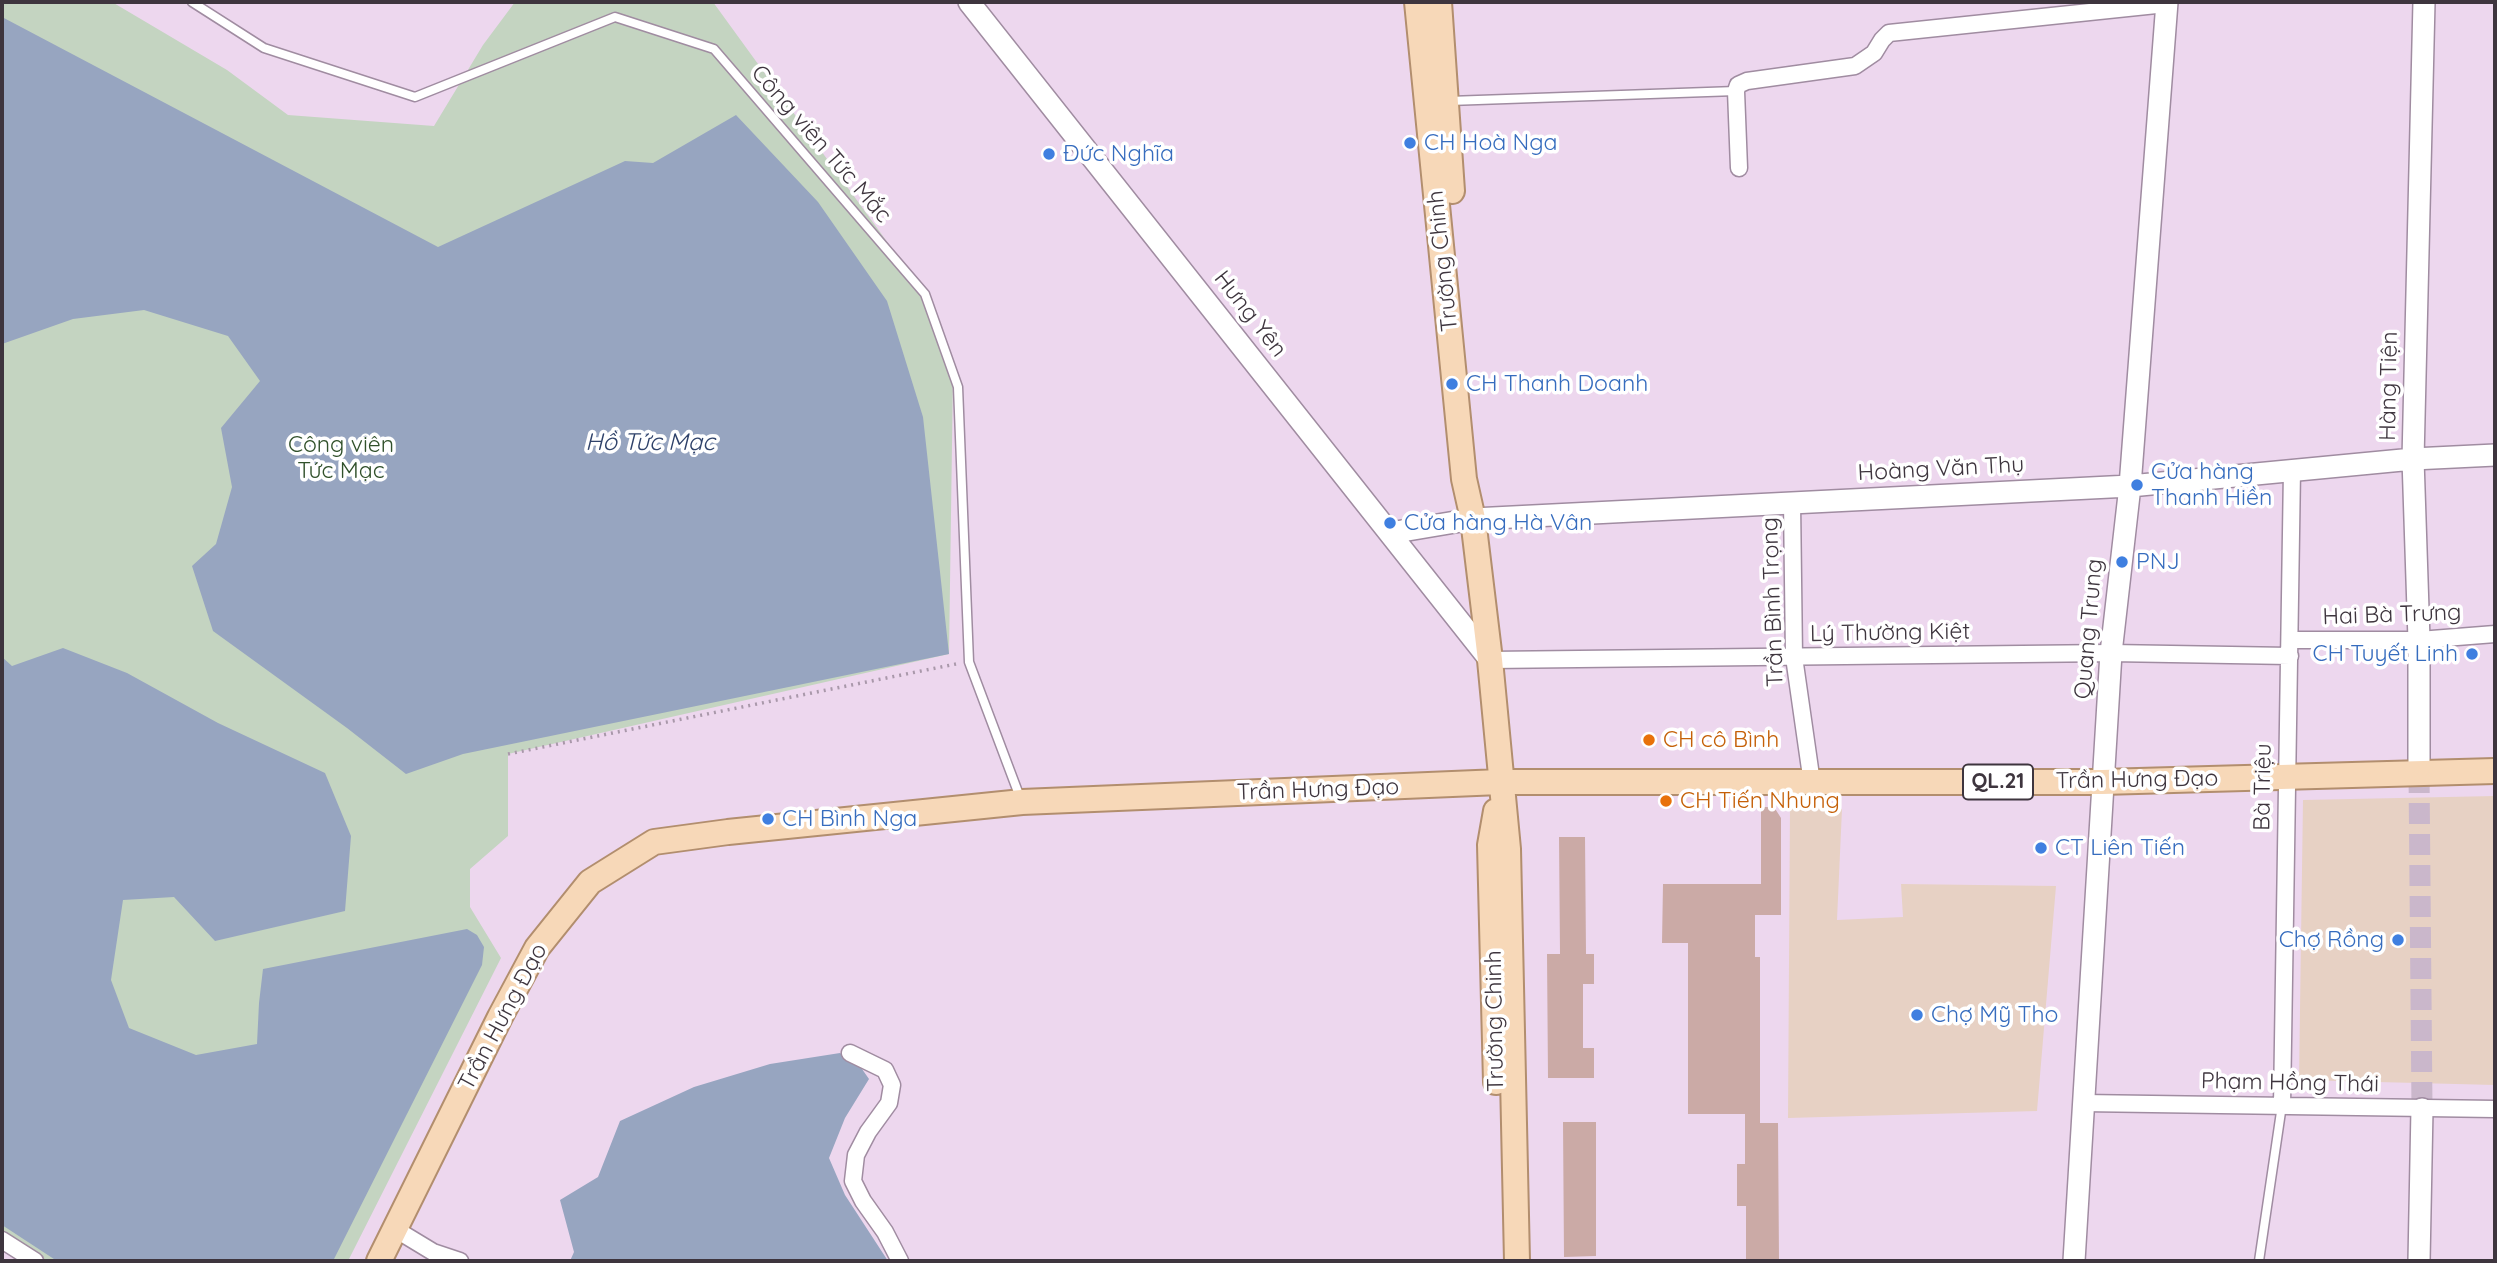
<!DOCTYPE html>
<html>
<head>
<meta charset="utf-8">
<style>
	body { margin:0 }
	#map { position:relative; width:2497px; height:1263px; overflow:hidden; background:#edd7ee; font-family:Quicksand,sans-serif }
	canvas { display:block }
	.frame { position:absolute; inset:0; border:4px solid #3e353e; pointer-events:none }
</style>
</head>
<body>
<div id="map">
<canvas width="2497" height="1263"></canvas>
<div class="frame"></div>
</div>
<script>
const ctx = document.querySelector('canvas').getContext('2d');
ctx.lineJoin = 'round';
function paint(path, color) { ctx.fillStyle = color; ctx.fill(path, 'evenodd'); }
const toPath = rows => new Path2D(rows.map(r => 'M' + r).join(''));
function strokePath(path, color, width, dash) { ctx.strokeStyle = color; ctx.lineWidth = width; ctx.lineCap = dash ? 'butt' : 'round'; ctx.setLineDash(dash || []); ctx.stroke(path); }
function label(font, color, halo, rows, align = 'center') {
  ctx.font = font + ' Quicksand,sans-serif'; ctx.lineWidth = 7; ctx.setLineDash([]); ctx.textBaseline = 'middle'; ctx.strokeStyle = halo; ctx.fillStyle = color; for (const [text, x, y, turn = 0] of rows) {
    ctx.save(); ctx.translate(x, y); ctx.rotate((+turn || 0) * Math.PI / 180); ctx.textAlign = isNaN(turn) ? turn : align; if (halo) ctx.strokeText(text, 0, 0); ctx.fillText(text, 0, 0); ctx.restore();
  }
}
paint(toPath([
	[2495,796,2495,1085,2299,1080,2303,800],
	[1790,805,1842,809,1837,920,1903,917,1901,884,2056,886,2037,1111,1788,1118]
]), '#e7d1c4');
paint(toPath([
	[2,2,112,2,227,70,288,115,434,126,483,45,515,2,713,2,925,294,953,374,949,654,508,754,508,836,470,869,470,907,501,958,348,1261,40,1261,2,1236]
]), '#c4d4c1');
paint(toPath([
	[2,17,438,247,625,161,653,163,736,115,818,202,887,301,923,417,949,654,463,754,406,774,347,728,213,631,192,566,216,544,232,487,221,428,260,381,228,336,144,310,73,319,2,344],
	[63,648,127,673,218,723,325,773,351,836,345,911,215,941,174,897,123,900,111,980,129,1028,196,1055,257,1044,259,1003,263,969,467,929,477,935,484,947,482,965,333,1261,57,1261,2,1225,2,657,12,666],
	[840,1053,862,1069,869,1079,845,1118,829,1158,845,1195,888,1261,570,1261,574,1252,560,1200,598,1177,620,1121,694,1087,770,1064]
]), '#97a5c0');
paint(toPath([
	[1761,807,1774,807,1781,818,1781,915,1755,915,1755,957,1760,957,1760,1123,1778,1123,1779,1261,1746,1261,1746,1206,1737,1206,1737,1164,1745,1164,1745,1114,1688,1114,1688,943,1662,943,1663,884,1761,884],
	[1559,837,1585,837,1586,954,1594,954,1594,984,1583,984,1583,1048,1594,1048,1594,1078,1548,1078,1547,954,1560,954],
	[1563,1122,1596,1122,1596,1256,1564,1257]
]), '#cbaaa6');
strokePath(toPath([
	[2419,772,2422,1109]
]), '#cab7cb', 21, [21, 10]);
const lane = toPath([
	[192,2,264,48,415,97,615,17,714,49,925,294,958,387,969,662,1021,800],
	[1449,101,1736,91],
	[2259,1261,2282,1105]
]);
const street = toPath([
	[1739,168,1736,91,1738,85,1747,81,1855,66,1874,53,1882,40,1889,33,2166,4],
	[1792,502,1794,657,1812,783],
	[2290,640,2419,640,2495,634],
	[1490,660,2111,653,2290,656],
	[850,1053,885,1070,892,1085,889,1103,868,1132,856,1155,853,1181,863,1201,885,1232,900,1261],
	[2083,1103,2495,1109],
	[2282,1105,2292,470],
	[395,1229,433,1252,460,1261],
	[2,1240,35,1261]
]);
const secondary = toPath([
	[969,2,1490,660],
	[1390,533,1473,519,2130,486,2413,459,2495,455],
	[2419,772,2419,640,2413,459,2424,2],
	[2074,1261,2111,653,2130,486,2167,2],
	[2419,1261,2422,1109]
]);
const primary = toPath([
	[1417,2,1464,479,1473,519,1490,660,1508,849,1517,1261],
	[1439,2,1452,191],
	[1496,811,1490,845,1496,1082],
	[379,1261,500,1017,537,948,590,882,654,842,728,832,1022,802,1500,782,2102,782,2495,771]
]);
strokePath(lane, '#a08ca1', 11);
strokePath(street, '#a08ca1', 19);
strokePath(secondary, '#a08ca1', 24);
strokePath(primary, '#b28e6e', 28);
strokePath(toPath([
	[508,754,956,664]
]), '#a998aa', 3.5, [2, 5]);
strokePath(lane, '#fff', 8);
strokePath(street, '#fff', 16);
strokePath(secondary, '#fff', 21);
strokePath(primary, '#f7d8b8', 24);
for (const [x, y, r, color] of [
	[1410,143,7,"#3f7fe0"],
	[1049,154,7,"#3f7fe0"],
	[1452,384,7,"#3f7fe0"],
	[2137,485,7,"#3f7fe0"],
	[1390,523,7,"#3f7fe0"],
	[2122,562,7,"#3f7fe0"],
	[2472,654,7,"#3f7fe0"],
	[1649,740,7,"#e8710a"],
	[1666,801,7,"#e8710a"],
	[768,819,7,"#3f7fe0"],
	[2041,848,7,"#3f7fe0"],
	[2398,940,7,"#3f7fe0"],
	[1917,1015,7,"#3f7fe0"]
]) { const dot = new Path2D(); dot.arc(x, y, r, 0, 2 * Math.PI); ctx.fillStyle = color; ctx.fill(dot); strokePath(dot, '#fff', 2.5); }
for (const [x, y, w] of [
	[1998,782,70]
]) { const box = new Path2D(); box.roundRect(x - w / 2, y - 17.5, w, 35, 5); ctx.fillStyle = '#fff'; ctx.fill(box); strokePath(box, '#3e353e', 2); }
label('bold 21px', '#3e353e', null, [
	["QL.21",1998,782]
]);
label('23px', '#366cbe', '#fff', [
	["CH Hoà Nga",1424,143],
	["Đức Nghĩa",1063,154],
	["CH Thanh Doanh",1466,384],
	["Cửa hàng",2151,472],
	["Thanh Hiền",2151,498],
	["Cửa hàng Hà Vân",1404,523],
	["PNJ",2136,562],
	["CH Tuyết Linh",2458,654,"right"],
	["CH Bình Nga",782,819],
	["CT Liên Tiến",2055,848],
	["Chợ Rồng",2384,940,"right"],
	["Chợ Mỹ Tho",1931,1015]
], 'left');
label('23px', '#3e353e', '#fff', [
	["Công viên Tức Mắc",821,144,49],
	["Trường Chinh",1443,261,-96],
	["Hưng Yên",1250,314,52],
	["Hàng Tiện",2389,386,-89],
	["Hoàng Văn Thụ",1941,469,-3],
	["Trần Bình Trọng",1773,602,-92],
	["Hai Bà Trưng",2392,615,-2],
	["Quang Trung",2089,629,-85],
	["Lý Thường Kiệt",1890,633,-1],
	["Trần Hưng Đạo",2137,780,-1],
	["Bà Triệu",2263,787,-89],
	["Trần Hưng Đạo",1318,790,-2],
	["Trần Hưng Đạo",503,1017,-62],
	["Trường Chinh",1495,1021,-91],
	["Phạm Hồng Thái",2290,1083,1]
]);
label('23px', '#31512b', '#fff', [
	["Công viên",341,445],
	["Tức Mạc",341,471]
]);
label('23px', '#c56008', '#fff', [
	["CH cô Bình",1663,740],
	["CH Tiến Nhung",1680,801]
], 'left');
label('italic 24px', '#2f426a', '#fff', [
	["Hồ Tức Mạc",650,443]
]);
</script>
</body>
</html>
